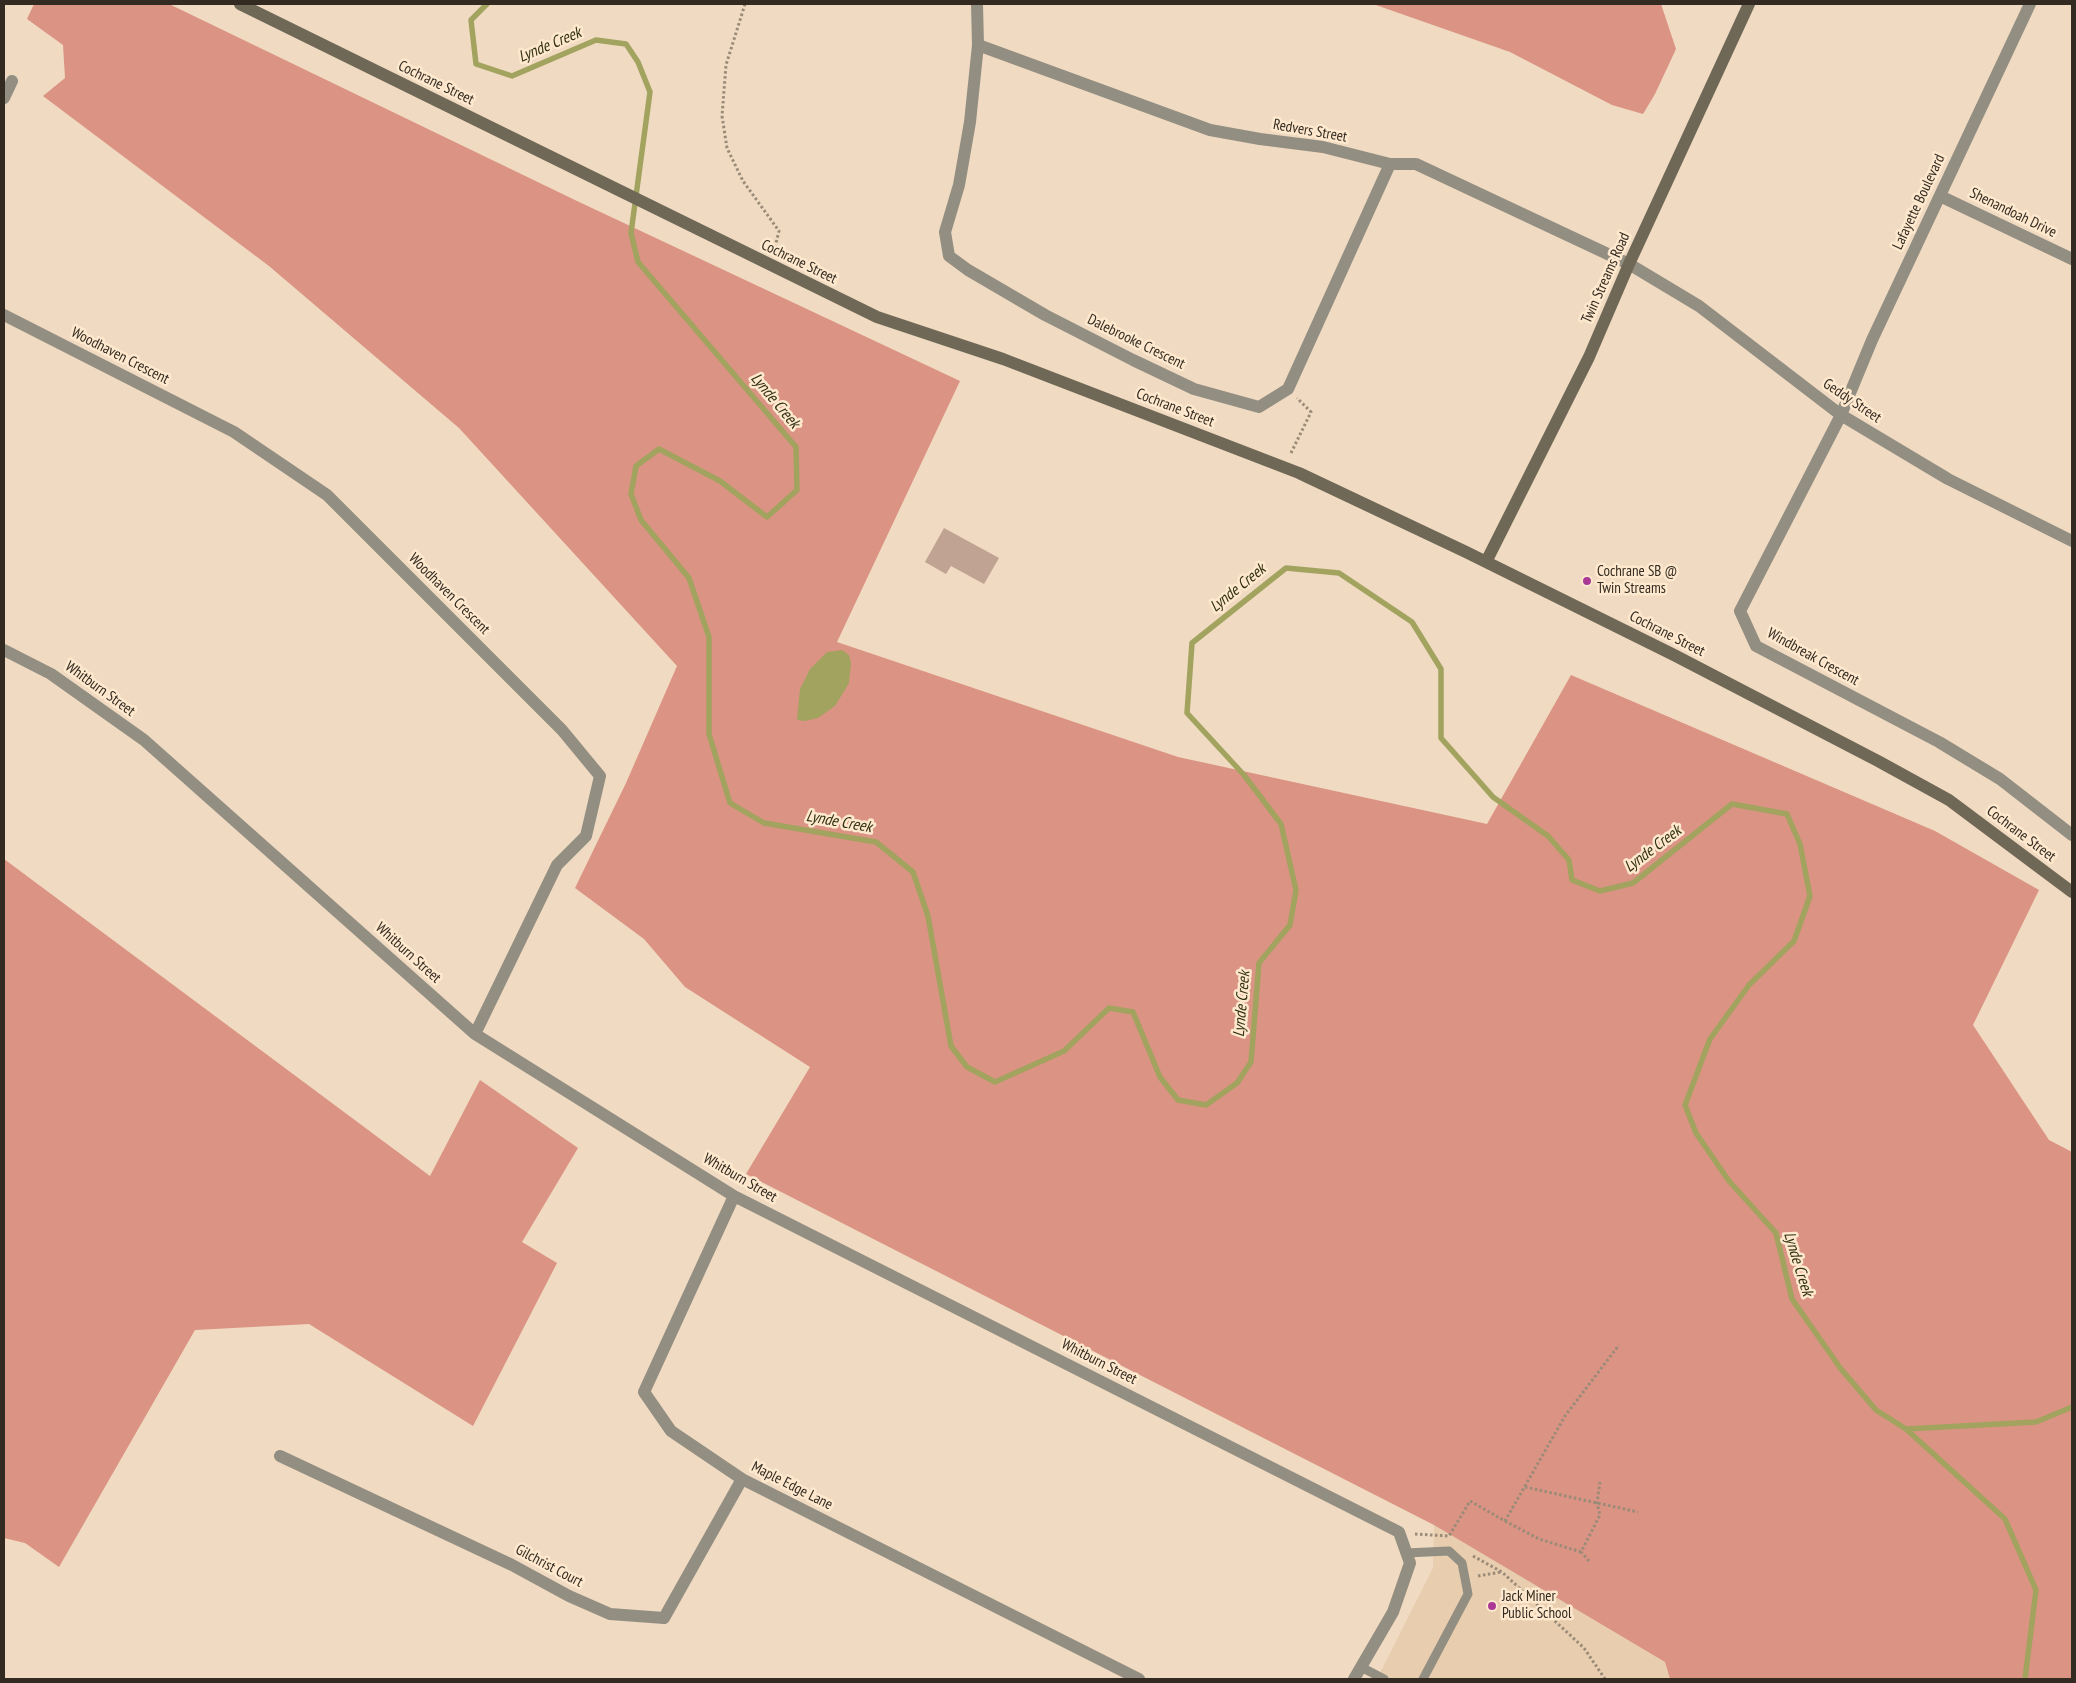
<!DOCTYPE html>
<html>
<head>
<meta charset="utf-8">
<style>
	body { margin:0 }
	#map { position:relative; width:2076px; height:1683px; overflow:hidden; background:#f0dac1; font-family:"PT Sans Narrow",sans-serif }
	canvas { display:block }
	.frame { position:absolute; inset:0; border:5px solid #332b21; pointer-events:none }
</style>
</head>
<body>
<div id="map">
<canvas width="2076" height="1683"></canvas>
<div class="frame"></div>
</div>
<script>
const ctx = document.querySelector('canvas').getContext('2d');
ctx.lineJoin = 'round';
function paint(path, color) { ctx.fillStyle = color; ctx.fill(path, 'evenodd'); }
const toPath = rows => new Path2D(rows.map(r => 'M' + r).join(''));
function strokePath(path, color, width, dash) { ctx.strokeStyle = color; ctx.lineWidth = width; ctx.lineCap = dash ? 'butt' : 'round'; ctx.setLineDash(dash || []); ctx.stroke(path); }
function label(font, color, halo, rows, align = 'center') {
  ctx.font = font + ' "PT Sans Narrow",sans-serif'; ctx.lineWidth = 5; ctx.setLineDash([]); ctx.textBaseline = 'middle'; ctx.strokeStyle = halo; ctx.fillStyle = color; for (const [text, x, y, turn = 0] of rows) {
    ctx.save(); ctx.translate(x, y); ctx.rotate((+turn || 0) * Math.PI / 180); ctx.textAlign = isNaN(turn) ? turn : align; if (halo) ctx.strokeText(text, 0, 0); ctx.fillText(text, 0, 0); ctx.restore();
  }
}
paint(toPath([
	[1434,1525,1665,1662,1670,1679,1377,1679,1433,1568]
]), '#e8cdae');
paint(toPath([
	[34,4,169,4,577,201,960,381,837,642,1178,757,1487,824,1571,675,1935,831,2039,890,1973,1025,2049,1140,2072,1152,2072,1679,1670,1679,1665,1662,1434,1525,746,1174,810,1067,685,987,644,939,575,888,626,783,677,666,459,428,269,266,43,96,65,78,63,45,27,19],
	[1373,4,1661,4,1676,49,1655,94,1643,114,1612,105,1510,52],
	[4,859,430,1176,480,1080,578,1148,522,1242,557,1263,473,1426,309,1324,195,1330,59,1567,25,1543,4,1538]
]), '#db9383');
paint(toPath([
	[842,650,849,655,851,663,849,683,835,706,818,718,805,721,797,720,800,689,810,669,827,652]
]), '#a2a35f');
strokePath(toPath([
	[487,4,471,20,476,64,512,76,596,40,626,44,638,62,650,92,631,233,638,262,796,447,797,490,767,517,720,481,659,449,636,466,631,494,641,520,689,578,709,637,709,734,730,803,764,823,876,842,913,872,928,916,951,1046,967,1067,995,1082,1064,1051,1109,1008,1133,1012,1160,1077,1178,1100,1206,1105,1237,1083,1251,1062,1259,963,1290,925,1296,890,1281,824,1244,775,1187,713,1192,643,1286,568,1339,573,1412,622,1441,669,1441,738,1493,797,1548,836,1569,860,1572,880,1600,891,1633,883,1732,804,1787,814,1800,844,1810,896,1794,941,1749,985,1710,1039,1685,1105,1696,1133,1729,1181,1776,1233,1792,1299,1841,1369,1876,1410,1906,1429,2005,1519,2036,1590,2025,1679],
	[1906,1429,2036,1422,2072,1407]
]), '#a2a35f', 5.5);
paint(toPath([
	[944,528,999,558,984,584,951,566,946,574,925,562]
]), '#c0a392');
strokePath(toPath([
	[745,4,726,65,722,116,727,148,743,181,779,231,774,251],
	[1291,453,1311,412,1297,398],
	[1525,1487,1638,1512],
	[1505,1521,1539,1539,1581,1552],
	[1415,1534,1449,1536,1470,1501,1505,1521,1565,1416,1619,1345],
	[1473,1556,1502,1572,1584,1648,1605,1679],
	[1589,1561,1581,1552,1600,1515,1597,1503,1600,1482],
	[1478,1576,1501,1572]
]), '#9a8b79', 3, [2.5, 2.5]);
strokePath(toPath([
	[1406,1553,1449,1551,1462,1563,1468,1594,1423,1679],
	[1361,1667,1384,1679]
]), '#938e82', 9);
strokePath(toPath([
	[977,4,978,45,970,122,959,185,945,232,949,256,968,270,1045,315,1133,360,1194,389,1259,407,1288,389,1390,164],
	[2030,4,1872,340,1841,415,1740,611,1756,646,1939,742,2000,779,2072,835],
	[978,45,1210,130,1260,139,1323,147,1390,164,1416,164,1629,264,1699,306,1841,415,1948,479,2072,541],
	[4,98,12,81],
	[1940,196,2072,259],
	[4,315,234,432,327,495,562,730,600,776,586,836,557,865,475,1034],
	[4,650,51,674,144,740,475,1034,734,1196,1399,1532,1410,1563,1393,1612,1354,1679],
	[734,1196,644,1392,671,1431,742,1479,1139,1679],
	[280,1456,512,1565,569,1596,610,1614,664,1618,742,1479]
]), '#938e82', 12);
strokePath(toPath([
	[240,4,877,317,1003,359,1299,473,1466,552,1674,655,1878,761,1949,800,2072,892],
	[1486,562,1589,357,1629,264,1749,4]
]), '#6f6856', 12);
for (const [x, y, r, color] of [
	[1587,581,5,"#aa3995"],
	[1492,1606,5,"#aa3995"]
]) { const dot = new Path2D(); dot.arc(x, y, r, 0, 2 * Math.PI); ctx.fillStyle = color; ctx.fill(dot); strokePath(dot, '#fee8ce', 2); }
label('15px', '#332b21', '#fee8ce', [
	["Cochrane Street",436,83,26],
	["Redvers Street",1310,131,10],
	["Lafayette Boulevard",1919,202,-65],
	["Shenandoah Drive",2013,213,26],
	["Cochrane Street",799,262,26],
	["Twin Streams Road",1606,278,-66],
	["Dalebrooke Crescent",1136,342,26],
	["Woodhaven Crescent",120,356,27],
	["Geddy Street",1852,401,34],
	["Cochrane Street",1175,408,21],
	["Woodhaven Crescent",449,594,45],
	["Cochrane Street",1667,634,27],
	["Windbreak Crescent",1813,657,29],
	["Whitburn Street",100,689,36],
	["Cochrane Street",2021,834,37],
	["Whitburn Street",408,953,42],
	["Whitburn Street",740,1178,30],
	["Whitburn Street",1099,1362,27],
	["Maple Edge Lane",792,1486,27],
	["Gilchrist Court",549,1566,28]
]);
label('15px', '#332b21', '#fee8ce', [
	["Cochrane SB @",1597,572],
	["Twin Streams",1597,589],
	["Jack Miner",1502,1597],
	["Public School",1502,1614]
], 'left');
label('italic 16px', '#323213', '#fee8ce', [
	["Lynde Creek",550,45,-23],
	["Lynde Creek",775,401,50],
	["Lynde Creek",1238,588,-39],
	["Lynde Creek",839,822,10],
	["Lynde Creek",1653,849,-37],
	["Lynde Creek",1242,1004,-85],
	["Lynde Creek",1798,1264,73]
]);
</script>
</body>
</html>
